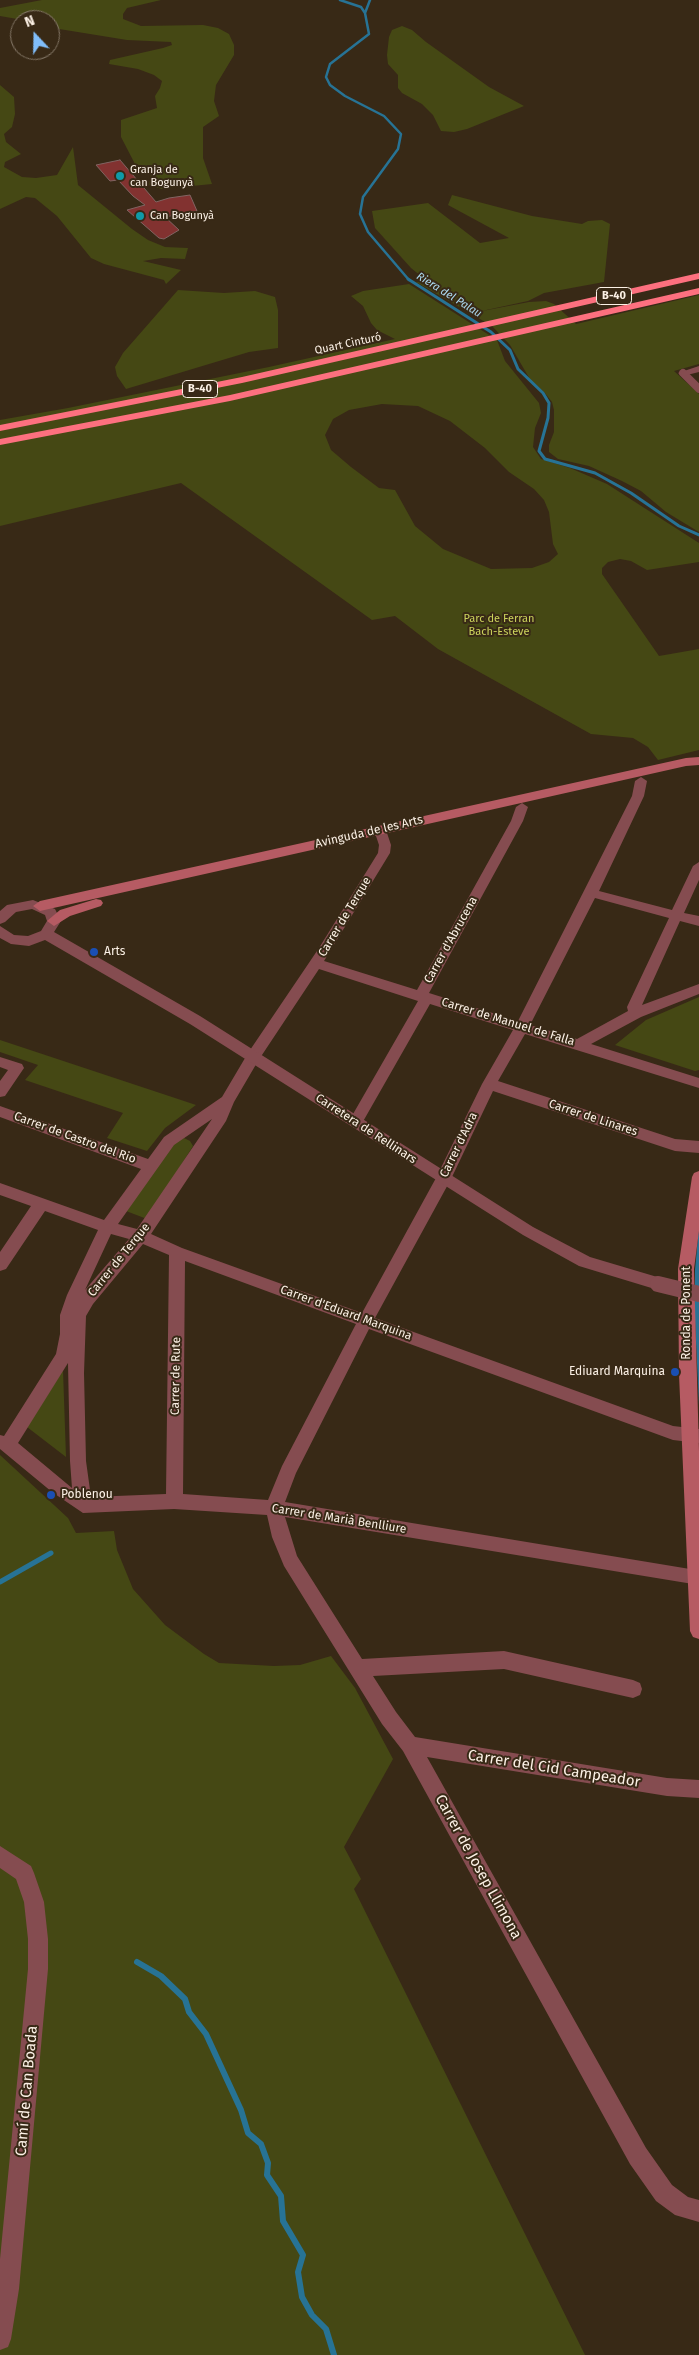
<!DOCTYPE html>
<html>
<head>
<meta charset="utf-8">
<style>
	body { margin:0 }
	#map { position:relative; width:699px; height:2355px; overflow:hidden; background:#382916; font-family:"Fira Sans",sans-serif }
	canvas { display:block }
	.north { position:absolute; left:10px; top:10px; width:50px; height:50px; box-sizing:border-box; background:#382916; border:1px solid #867969; border-radius:50%; rotate:339deg; font-size:14px; font-weight:700; line-height:20px; text-align:center; color:#fcf1e6 }
	.north::after { content:''; display:block; margin:auto; width:18px; height:22px; background:#80bdfa; clip-path:polygon(50% 0,100% 100%,50% 72%,0 100%) }
</style>
</head>
<body>
<div id="map">
<canvas width="699" height="2355"></canvas>
<div class="north">N</div>
</div>
<script>
const ctx = document.querySelector('canvas').getContext('2d');
ctx.lineJoin = 'round';
function paint(path, color) { ctx.fillStyle = color; ctx.fill(path, 'evenodd'); }
const toPath = rows => new Path2D(rows.map(r => 'M' + r).join(''));
function strokePath(path, color, width, dash) { ctx.strokeStyle = color; ctx.lineWidth = width; ctx.lineCap = dash ? 'butt' : 'round'; ctx.setLineDash(dash || []); ctx.stroke(path); }
function label(font, color, halo, rows, align = 'center') {
  ctx.font = font + ' "Fira Sans",sans-serif'; ctx.lineWidth = 4; ctx.setLineDash([]); ctx.textBaseline = 'middle'; ctx.strokeStyle = halo; ctx.fillStyle = color; for (const [text, x, y, turn = 0] of rows) {
    ctx.save(); ctx.translate(x, y); ctx.rotate((+turn || 0) * Math.PI / 180); ctx.textAlign = isNaN(turn) ? turn : align; if (halo) ctx.strokeText(text, 0, 0); ctx.fillText(text, 0, 0); ctx.restore();
  }
}
paint(toPath([
	[42,0,161,0,127,8,123,14,123,19,141,26,203,25,218,28,229,34,234,45,234,55,216,85,214,101,219,116,203,127,203,158,212,184,162,189,149,185,152,168,135,164,121,137,121,120,157,108,155,96,160,88,162,81,154,75,138,69,109,64,110,60,163,48,172,45,171,42,127,40,53,28,50,27,50,20,23,20,0,16,0,8],
	[402,26,412,30,426,42,489,87,524,106,467,129,454,132,441,131,433,115,422,104,402,93,398,88,398,75,388,64,387,55,389,37,392,30],
	[0,85,14,97,15,114,12,127,4,134,6,142,21,154,5,162,4,167,22,177,36,178,57,175,73,147,78,185,132,229,148,240,165,247,188,248,185,259,161,258,143,261,181,270,166,284,164,280,104,264,91,258,57,216,35,198,26,197,0,209],
	[452,195,532,216,582,224,588,221,602,220,610,224,604,282,544,293,528,301,477,312,529,302,546,301,554,304,576,324,699,295,699,364,674,371,699,394,699,532,666,512,641,491,622,481,589,466,558,459,549,452,549,445,554,432,554,410,552,402,544,392,531,381,510,345,492,326,416,282,425,282,432,285,411,268,375,228,372,211,428,203,480,243,509,238,448,205],
	[409,284,497,340,505,361,539,403,541,413,535,428,533,447,541,459,570,468,607,484,699,543,699,562,647,570,631,561,620,559,608,562,602,568,602,574,659,656,699,649,699,750,658,760,648,747,633,738,591,734,438,649,395,616,372,620,181,483,0,526,0,420,68,408,269,367,395,339,377,330,371,323,363,306,351,296,363,291],
	[382,404,418,406,450,421,485,448,509,472,534,489,544,500,549,512,553,544,558,554,549,562,532,568,491,569,443,549,415,526,395,490,379,488,351,467,331,450,325,435,333,419,349,410],
	[178,290,224,293,255,291,275,297,278,310,278,348,249,352,126,389,117,376,115,367,123,353],
	[699,997,699,1070,695,1071,615,1045,646,1020],
	[0,1040,172,1097,196,1105,165,1128,147,1151,107,1138,123,1113,25,1080,38,1065,0,1052],
	[184,1138,190,1141,193,1146,147,1219,126,1211,171,1144],
	[63,1370,66,1457,27,1427],
	[0,1455,68,1518,76,1533,114,1531,117,1550,133,1589,165,1625,204,1654,219,1663,274,1666,300,1665,331,1656,355,1688,393,1759,344,1847,361,1879,354,1889,585,2355,0,2355]
]), '#454814');
paint(toPath([
	[699,1226,699,1405,695,1320,695,1270]
]), '#277395');
strokePath(toPath([
	[340,0,361,7,365,13],
	[370,0,365,13,369,34,330,64,326,77,330,85,345,96,384,116,401,134,398,149,363,197,360,214,368,232,409,280]
]), '#277395', 2.5);
strokePath(toPath([
	[408,279,491,332,510,350,518,369,543,393,549,403,548,418,539,451,545,459,595,473,631,493,679,526,699,535]
]), '#277395', 3);
strokePath(toPath([
	[0,1582,51,1553]
]), '#277395', 5);
strokePath(toPath([
	[137,1962,161,1976,185,1999,189,2012,206,2034,241,2110,248,2133,261,2144,268,2163,267,2175,281,2196,283,2221,303,2255,298,2272,302,2297,312,2315,326,2329,334,2355]
]), '#277395', 6);
const building = toPath([
	[120,160,156,202,169,198,190,195,197,211,165,217,179,230,164,239,159,238,127,210,145,205,133,196,118,180,110,181,96,165,120,160]
]);
paint(building, '#823230');
strokePath(building, '#816462', 1);
strokePath(toPath([
	[683,373,699,389]
]), '#854c50', 8);
paint(toPath([
	[699,366,699,372,683,376,678,373,699,366],
	[641,777,647,781,644,796,599,891,672,910,693,866,699,862,699,880,684,913,699,916,699,926,680,921,642,1005,699,984,699,994,641,1017,591,1044,699,1078,699,1088,525,1034,498,1081,675,1139,699,1141,699,1153,675,1151,493,1091,451,1179,375,1318,673,1426,699,1429,699,1443,673,1440,369,1329,296,1473,285,1502,696,1570,699,1571,699,1585,285,1517,297,1556,362,1659,504,1651,633,1680,640,1683,642,1689,640,1695,633,1698,504,1669,373,1676,396,1712,415,1737,667,1778,699,1780,699,1798,667,1796,427,1757,646,2148,672,2185,688,2197,699,2200,699,2222,675,2215,656,2201,630,2164,403,1751,382,1724,284,1566,272,1537,267,1515,174,1509,83,1513,52,1492,0,1449,0,1435,4,1436,56,1354,60,1334,60,1315,67,1295,98,1230,45,1211,6,1269,0,1271,0,1252,31,1206,0,1195,0,1183,104,1220,141,1169,0,1117,0,1106,148,1159,164,1137,222,1097,248,1053,319,948,378,853,379,845,374,830,376,827,380,826,386,830,391,845,390,853,324,961,417,990,511,821,516,807,522,803,528,807,523,821,429,993,518,1021,632,796,635,781,641,777],
	[595,898,669,918,627,1007,628,1011,577,1039,530,1025,595,898],
	[319,969,418,1001,349,1121,351,1125,361,1125,430,1004,513,1030,482,1084,436,1178,362,1313,182,1248,151,1234,226,1121,234,1102,258,1061,319,969],
	[212,1119,137,1229,118,1224,174,1145,212,1119],
	[111,1234,129,1239,85,1290,111,1234],
	[143,1244,169,1255,166,1494,91,1497,86,1461,84,1373,86,1316,93,1304,143,1244],
	[185,1261,356,1324,282,1466,268,1500,183,1494,185,1261],
	[68,1363,70,1461,72,1488,18,1443,68,1363],
	[0,1057,22,1064,24,1068,5,1096,0,1097,0,1081,8,1070,0,1067,0,1057],
	[0,1846,31,1866,34,1873,44,1902,48,1939,48,1969,19,2289,11,2339,8,2347,0,2350,0,2259,28,1969,28,1939,24,1902,16,1879,0,1868,0,1846]
]), '#854c50');
paint(toPath([
	[33,900,55,909,61,921,54,932,200,1016,533,1227,590,1257,664,1279,666,1284,664,1289,658,1290,579,1266,523,1235,190,1024,45,940,29,946,11,944,0,938,0,926,14,935,28,936,41,931,47,921,45,915,32,909,16,912,5,922,0,924,0,911,7,905,33,900]
]), '#854c50');
paint(toPath([
	[699,757,699,765,686,766,40,911,33,906,40,901,686,758,699,757],
	[96,899,101,900,103,903,101,906,70,916,54,926,47,921,60,910,96,899],
	[699,1171,699,1231,694,1269,699,1451,699,1639,693,1637,690,1631,679,1374,678,1269,692,1177,694,1173,699,1171]
]), '#b65b63');
paint(toPath([
	[699,273,699,279,242,383,0,431,0,425,242,377,699,273],
	[699,288,699,294,230,401,0,445,0,439,230,395,699,288]
]), '#fd707f');
strokePath(toPath([
	[658,1284,699,1294]
]), '#854c50', 16);
for (const [x, y, r, color] of [
	[120,176,5,"#0f9aa8"],
	[140,216,5,"#0f9aa8"],
	[94,952,5,"#1a4fb4"],
	[675,1372,5,"#1a4fb4"],
	[51,1495,5,"#1a4fb4"]
]) { const dot = new Path2D(); dot.arc(x, y, r, 0, 2 * Math.PI); ctx.fillStyle = color; ctx.fill(dot); strokePath(dot, '#382916', 2); }
label('11px', '#fcf1e6', '#382916', [
	["Granja de",130,170],
	["can Bogunyà",130,183],
	["Can Bogunyà",150,216]
], 'left');
label('italic 11px', '#acd9f0', '#382916', [
	["Riera del Palau",449,295,32]
]);
for (const [x, y, w] of [
	[614,296,35],
	[200,389,35]
]) { const box = new Path2D(); box.roundRect(x - w / 2, y - 8.5, w, 17, 4); ctx.fillStyle = '#382916'; ctx.fill(box); strokePath(box, '#fcf1e6', 1); }
label('bold 11px', '#fcf1e6', null, [
	["B-40",614,296],
	["B-40",200,389]
]);
label('11px', '#fcf1e6', '#382916', [
	["Quart Cinturó",348,344,-12]
]);
label('11px', '#cdd45d', '#382916', [
	["Parc de Ferran",499,619],
	["Bach-Esteve",499,632]
]);
label('12px', '#fcf1e6', '#382916', [
	["Avinguda de les Arts",369,832,-13],
	["Carrer de Terque",345,917,-59],
	["Carrer d'Abrucena",451,940,-61],
	["Carrer de Manuel de Falla",508,1022,17],
	["Carrer de Linares",593,1118,18],
	["Carretera de Rellinars",366,1129,33],
	["Carrer de Castro del Rio",75,1138,20],
	["Carrer d'Adra",459,1145,-64],
	["Carrer de Terque",119,1260,-51],
	["Carrer d'Eduard Marquina",346,1313,20],
	["Ronda de Ponent",687,1313,-90],
	["Carrer de Rute",176,1376,-89],
	["Carrer de Marià Benlliure",339,1519,9]
]);
label('12px', '#fcf1e6', '#382916', [
	["Arts",104,952],
	["Ediuard Marquina",665,1372,"right"],
	["Poblenou",61,1495]
], 'left');
label('15px', '#fcf1e6', '#382916', [
	["Carrer del Cid Campeador",554,1769,9],
	["Carrer de Josep Llimona",478,1867,61],
	["Camí de Can Boada",27,2091,-85]
]);
</script>
</body>
</html>
